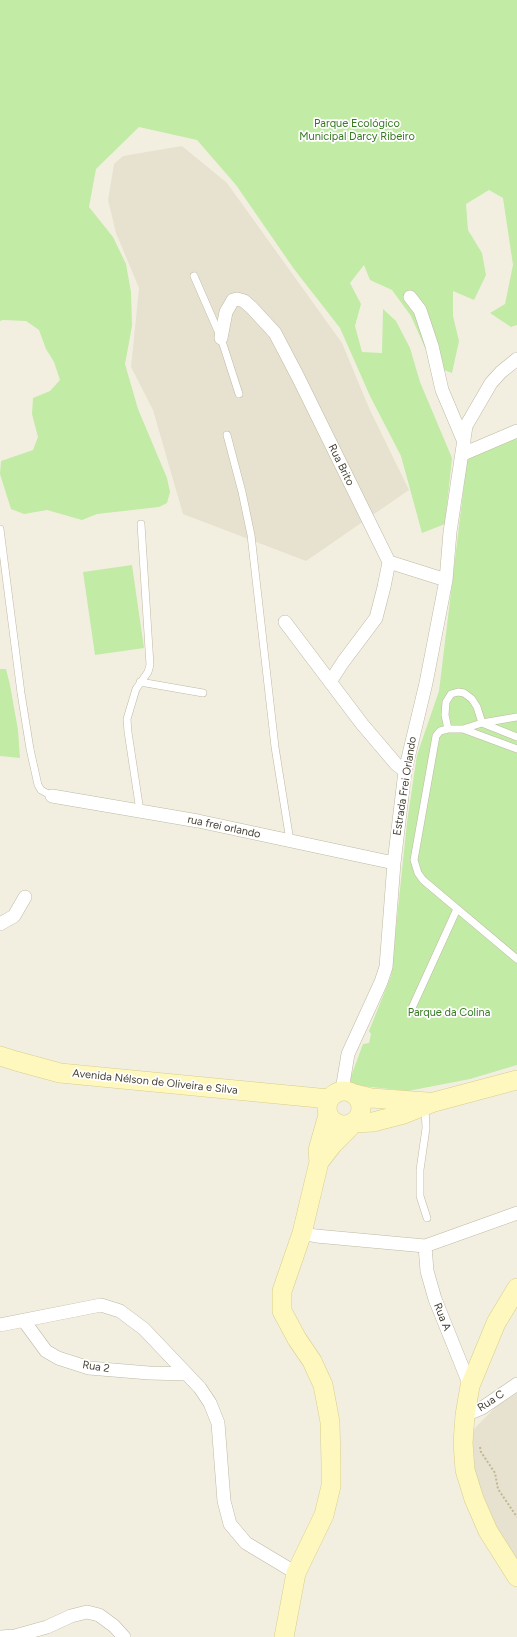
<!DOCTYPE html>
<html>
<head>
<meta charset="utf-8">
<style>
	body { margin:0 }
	canvas { display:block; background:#f2efe1 }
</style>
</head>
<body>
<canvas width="517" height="1637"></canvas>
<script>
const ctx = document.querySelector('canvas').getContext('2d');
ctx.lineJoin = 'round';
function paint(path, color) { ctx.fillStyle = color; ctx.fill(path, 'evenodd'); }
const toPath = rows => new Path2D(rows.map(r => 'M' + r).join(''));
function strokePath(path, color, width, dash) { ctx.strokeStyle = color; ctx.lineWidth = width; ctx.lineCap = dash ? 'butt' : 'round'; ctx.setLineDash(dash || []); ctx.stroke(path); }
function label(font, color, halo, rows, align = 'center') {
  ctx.font = font + ' Figtree,sans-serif'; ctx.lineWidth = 3.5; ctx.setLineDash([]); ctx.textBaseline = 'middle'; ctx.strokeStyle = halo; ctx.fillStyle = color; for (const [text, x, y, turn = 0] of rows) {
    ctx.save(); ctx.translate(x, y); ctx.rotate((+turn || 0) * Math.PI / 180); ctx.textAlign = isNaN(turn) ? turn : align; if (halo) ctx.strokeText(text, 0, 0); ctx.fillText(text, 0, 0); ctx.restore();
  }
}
paint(toPath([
	[182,146,227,183,342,343,369,408,409,490,306,561,183,514,153,410,131,367,139,288,116,233,108,200,114,164,123,156],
	[517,1385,517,1583,471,1486,473,1430]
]), '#e7e2cf');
paint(toPath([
	[0,0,517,0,517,325,511,327,490,313,505,304,513,265,503,198,489,190,466,204,468,230,482,253,486,275,474,300,453,291,453,316,459,341,452,373,433,366,411,316,392,290,370,280,364,265,350,283,361,304,355,326,362,352,382,353,383,309,396,321,410,348,420,382,452,458,445,524,422,533,401,456,370,396,340,328,294,269,236,185,197,140,139,127,96,169,89,207,113,237,126,264,131,292,132,326,125,364,138,409,167,478,170,492,167,503,159,507,97,514,82,520,47,510,24,514,11,509,0,474,1,461,33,450,38,437,32,414,33,398,50,391,60,380,54,362,46,349,39,330,26,321,3,320,0,321],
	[517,429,517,1065,470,1079,408,1091,352,1085,350,1079,363,1044,369,1043,371,1034,369,1031,391,976,407,822,417,755,439,691,468,452],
	[132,565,144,648,95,655,83,572],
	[0,669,6,669,10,685,18,730,20,758,0,756]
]), '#c2eba6');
const lane = toPath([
	[194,276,221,338,239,394],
	[227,435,242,492,251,535,275,747,290,841],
	[0,529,21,693,30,749,38,785,41,790,52,796],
	[140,682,203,693],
	[448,729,445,715,446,702,451,694,458,692,464,693,472,699,477,707,482,723,517,737],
	[463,729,482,723,517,717],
	[517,749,463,729,448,729,440,731,436,736,414,860,418,873,423,880,517,959],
	[140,811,128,732,127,719,136,689,148,672,150,665,141,524],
	[411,1010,457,909],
	[425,1108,426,1128,420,1170,420,1196,427,1218]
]);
const street = toPath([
	[410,297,420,310,432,346,442,390,464,442],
	[221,338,226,312,233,300,237,299,244,301,252,308,275,333,298,377,389,562,384,587,376,618,343,662,330,682],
	[463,454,517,431],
	[389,562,446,580],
	[285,622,362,724,396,764,405,771],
	[52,796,198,821,394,863],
	[0,924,14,916,25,897],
	[342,1090,348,1054,381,982,386,967,394,863,405,771,426,683,446,580,450,532,466,426,491,383,501,372,517,359],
	[302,1233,316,1236,425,1246],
	[24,1321,46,1351,58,1358,89,1368,149,1373,186,1374],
	[0,1325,101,1305,120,1311,144,1329,200,1388,210,1403,218,1423,224,1501,230,1524,246,1543,296,1573],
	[470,1386,435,1299,427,1271,425,1246,517,1213],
	[465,1415,482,1408,517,1384],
	[0,1637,15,1636,47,1627,71,1616,87,1612,99,1615,114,1626,124,1637]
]);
const secondary = toPath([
	[0,1056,16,1061,60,1073,329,1099],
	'327 1108a17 17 0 1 1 34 0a17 17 0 1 1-34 0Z',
	[355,1094,371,1098,427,1102],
	[355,1123,373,1122,404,1114,434,1102,517,1080],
	[319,1162,318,1150,328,1115],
	[517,1288,496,1323,470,1386,465,1415,463,1443,465,1470,474,1499,488,1531,517,1577],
	[284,1637,296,1573,324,1515,331,1486,331,1464,330,1422,323,1385,312,1361,297,1339,282,1311,282,1291,302,1233,319,1162,333,1144,353,1124]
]);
strokePath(lane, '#beb9a4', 8);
strokePath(street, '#beb9a4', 14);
strokePath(secondary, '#d6ce8c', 20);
strokePath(toPath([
	[480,1447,481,1452,495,1473,498,1489,517,1517]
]), '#c1b793', 2, [2, 2]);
strokePath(lane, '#fff', 7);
strokePath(street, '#fff', 13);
strokePath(secondary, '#fff8be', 19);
label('11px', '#367921', '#fff', [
	["Parque Ecológico",357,124],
	["Municipal Darcy Ribeiro",357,137],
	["Parque da Colina",449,1013]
]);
label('11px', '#443f32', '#fff', [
	["Rua Brito",341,465,64],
	["Estrada Frei Orlando",405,786,-81],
	["rua frei orlando",224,827,12],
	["Avenida Nélson de Oliveira e Silva",155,1082,6],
	["Rua A",442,1317,68],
	["Rua 2",96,1367,9],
	["Rua C",491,1401,-33]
]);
</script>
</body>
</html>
